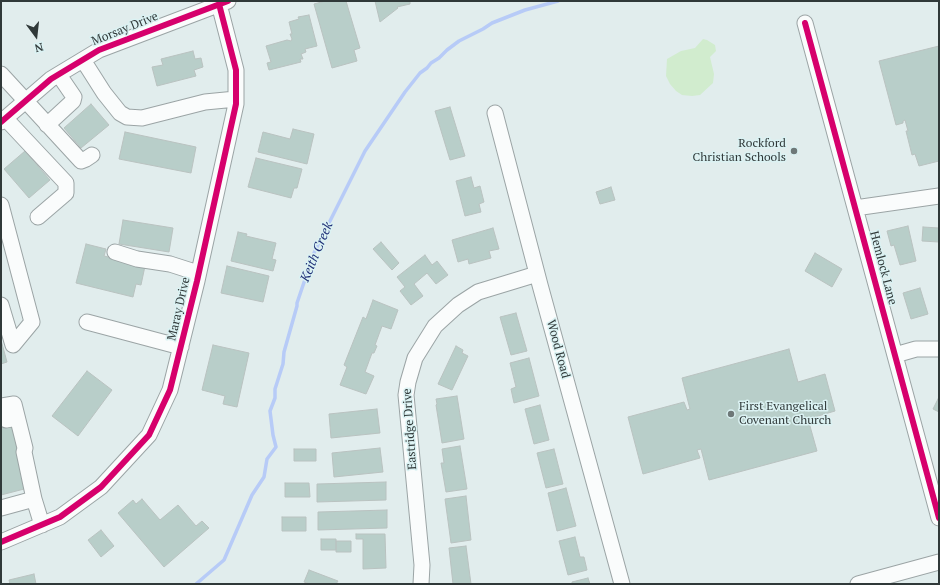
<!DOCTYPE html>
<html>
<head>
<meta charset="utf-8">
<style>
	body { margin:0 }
	#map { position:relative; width:940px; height:585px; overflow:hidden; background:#e1eded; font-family:"PT Serif",serif }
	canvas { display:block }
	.frame { position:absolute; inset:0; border:2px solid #303939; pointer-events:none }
	.north { position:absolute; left:16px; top:16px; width:40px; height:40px; -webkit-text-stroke:3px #dbf2f3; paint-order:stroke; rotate:165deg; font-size:11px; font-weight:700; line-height:16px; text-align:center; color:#303939 }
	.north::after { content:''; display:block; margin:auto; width:14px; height:18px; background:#303939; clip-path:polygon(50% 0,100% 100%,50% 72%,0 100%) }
</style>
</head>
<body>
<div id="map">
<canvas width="940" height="585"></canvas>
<div class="frame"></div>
<div class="north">N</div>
</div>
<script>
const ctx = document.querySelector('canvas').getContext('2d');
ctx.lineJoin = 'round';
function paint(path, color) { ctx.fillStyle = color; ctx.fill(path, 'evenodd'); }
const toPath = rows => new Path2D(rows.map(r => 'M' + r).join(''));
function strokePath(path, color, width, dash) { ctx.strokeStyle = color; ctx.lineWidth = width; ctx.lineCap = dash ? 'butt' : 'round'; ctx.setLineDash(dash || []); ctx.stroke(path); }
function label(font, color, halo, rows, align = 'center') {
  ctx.font = font + ' "PT Serif",serif'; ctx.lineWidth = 3; ctx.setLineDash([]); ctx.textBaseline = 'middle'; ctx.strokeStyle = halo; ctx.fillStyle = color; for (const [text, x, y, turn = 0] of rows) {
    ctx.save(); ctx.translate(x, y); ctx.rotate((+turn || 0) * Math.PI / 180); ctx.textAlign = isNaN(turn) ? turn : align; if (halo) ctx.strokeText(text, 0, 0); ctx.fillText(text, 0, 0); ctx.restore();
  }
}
paint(toPath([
	[703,39,707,40,715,45,716,51,710,57,714,74,713,83,700,95,692,96,682,95,676,91,670,84,666,76,667,59,681,51,695,48]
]), '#d1ecce');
strokePath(toPath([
	[196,584,224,560,252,495,264,477,267,459,276,447,273,435,270,411,275,398,275,389,283,364,284,352,297,306,297,303,314,253,365,151,405,92,420,73,427,68,431,63,439,58,447,50,459,41,483,29,492,23,525,10,558,1]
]), '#b7cbf7', 3.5);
const building = toPath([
	[325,1,346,1,360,48,354,50,357,61,332,68,314,4,325,1],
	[375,1,410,1,410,4,397,7,398,8,380,22,375,1],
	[309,15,317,46,305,49,306,52,301,54,303,59,300,59,301,62,269,70,267,63,271,62,266,46,287,40,291,41,292,39,290,34,292,34,289,22,299,19,298,17,309,15],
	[939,46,939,161,919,166,915,154,912,155,906,131,908,131,905,120,903,121,903,123,896,125,879,61,939,46],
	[193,51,195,59,201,58,203,67,194,70,196,76,157,86,152,67,163,65,161,59,193,51],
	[91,104,109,125,81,148,64,128,91,104],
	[450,107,465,156,450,160,435,111,450,107],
	[293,129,314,134,307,164,258,152,263,132,290,139,293,129],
	[125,132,196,147,191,173,119,159,125,132],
	[25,151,50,180,29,198,4,169,25,151],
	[256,158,302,169,297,188,294,188,291,198,248,187,256,158],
	[471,177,474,188,480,186,484,202,479,204,481,212,465,216,456,181,471,177],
	[611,187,615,200,600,204,596,192,611,187],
	[123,220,173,228,169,252,119,244,123,220],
	[908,226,916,261,900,265,894,245,891,246,887,231,908,226],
	[923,227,939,228,939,242,922,241,923,227],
	[493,228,499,249,489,251,491,258,469,264,468,259,458,262,452,240,493,228],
	[238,232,247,234,246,236,276,243,272,259,276,260,273,271,231,261,238,232],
	[381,242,399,263,392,270,373,249,381,242],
	[86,244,106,249,104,256,145,266,141,285,136,284,133,297,76,283,86,244],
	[815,253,842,269,832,287,805,271,815,253],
	[425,255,432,265,437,261,448,275,436,284,427,273,414,284,423,296,411,305,400,291,405,287,397,277,425,255],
	[227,266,269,276,263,302,221,293,227,266],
	[920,288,928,314,911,319,903,293,920,288],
	[373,300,398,310,391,329,382,326,375,345,377,346,374,353,372,353,365,372,374,376,366,394,340,385,347,367,344,365,363,317,366,319,373,300],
	[516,313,527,351,511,355,500,317,516,313],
	[1,340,7,362,1,364,1,340],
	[213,345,249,353,237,407,223,404,225,396,202,390,213,345],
	[456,346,463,350,462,353,468,356,452,390,438,384,456,346],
	[789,349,798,382,825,374,835,411,808,419,817,451,709,480,701,449,697,450,700,458,643,474,628,417,684,402,687,410,690,409,682,378,789,349],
	[529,358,539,396,514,403,511,389,516,387,510,363,529,358],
	[87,371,112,390,78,436,52,416,87,371],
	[457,396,464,439,442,443,436,405,437,404,436,399,457,396],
	[939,397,939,412,933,409,939,397],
	[540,405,549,440,534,444,525,409,540,405],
	[377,409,380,433,331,438,329,414,377,409],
	[1,420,3,427,17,423,28,488,1,495,1,420],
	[460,446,467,489,446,492,441,463,444,463,442,449,460,446],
	[380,448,383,472,334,477,332,453,380,448],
	[294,449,316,449,316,461,294,461,294,449],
	[554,449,563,484,546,488,537,453,554,449],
	[386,482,386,500,317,502,317,484,386,482],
	[285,483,309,483,310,497,285,497,285,483],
	[566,488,576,526,557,531,548,493,566,488],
	[466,496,471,540,451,543,445,499,466,496],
	[142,499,160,520,178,505,196,526,202,521,209,528,164,567,118,513,133,500,136,504,142,499],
	[387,510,387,528,318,530,318,512,387,510],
	[282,517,306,517,306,531,282,531,282,517],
	[101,530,114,546,101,557,88,540,101,530],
	[356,534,385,534,386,568,363,569,363,539,356,539,356,534],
	[575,537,580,557,584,557,587,570,568,575,559,541,575,537],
	[321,539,336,539,336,550,321,550,321,539],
	[336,541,351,541,351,552,336,552,336,541],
	[466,546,471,584,453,584,449,548,466,546],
	[309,570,338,581,336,584,310,584,304,582,309,570],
	[34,574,36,584,10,584,9,580,34,574],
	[588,578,590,584,572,584,572,582,588,578]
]);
paint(building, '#b8cec9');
strokePath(building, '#b9c2c0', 1);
const minor = toPath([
	[805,23,939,518],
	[83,60,104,93,120,113,127,117,142,118,205,102,236,99],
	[1,74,81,161,86,159,92,155],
	[495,113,540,285,622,584],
	[5,118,66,183,66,193,38,217],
	[1,122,51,79,99,50,228,1],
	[47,125,73,101,74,97,59,75],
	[1,205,32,322,13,345,1,305],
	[855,208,939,196],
	[115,252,137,259,170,264,198,273],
	[87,322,181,347],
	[895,355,916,349,939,349],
	[34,499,42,525],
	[1,508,34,499,24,452,25,448,14,404,2,406,6,420,17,418],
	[1,542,60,517,101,487,149,435,170,390,197,281,236,104,236,70,219,4],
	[421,584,422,565,406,395,408,382,415,358,435,326,458,305,478,292,537,274],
	[858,584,939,562]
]);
strokePath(minor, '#9ba4a5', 17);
strokePath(minor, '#fafcfc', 15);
strokePath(toPath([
	[805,23,939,518],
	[1,122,51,79,99,50,228,1],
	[1,542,60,517,101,487,149,435,170,390,197,281,236,104,236,70,219,4]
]), '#d6006c', 6);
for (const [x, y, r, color] of [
	[794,151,4,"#6e7878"],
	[731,414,4,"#6e7878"]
]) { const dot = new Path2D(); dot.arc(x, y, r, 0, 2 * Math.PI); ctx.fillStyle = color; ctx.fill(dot); strokePath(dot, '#dbf2f3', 1.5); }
label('12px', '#303939', '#dbf2f3', [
	["Morsay Drive",125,29,-22],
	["Hemlock Lane",883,268,75],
	["Maray Drive",179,309,-77],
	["Wood Road",558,349,75],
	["Eastridge Drive",410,429,-94]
]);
label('12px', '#303939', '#dbf2f3', [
	["Rockford",786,144],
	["Christian Schools",786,158],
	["First Evangelical",739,407,"left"],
	["Covenant Church",739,421,"left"]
], 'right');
label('italic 13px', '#203178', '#dbf2f3', [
	["Keith Creek",317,252,-67]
]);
</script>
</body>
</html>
